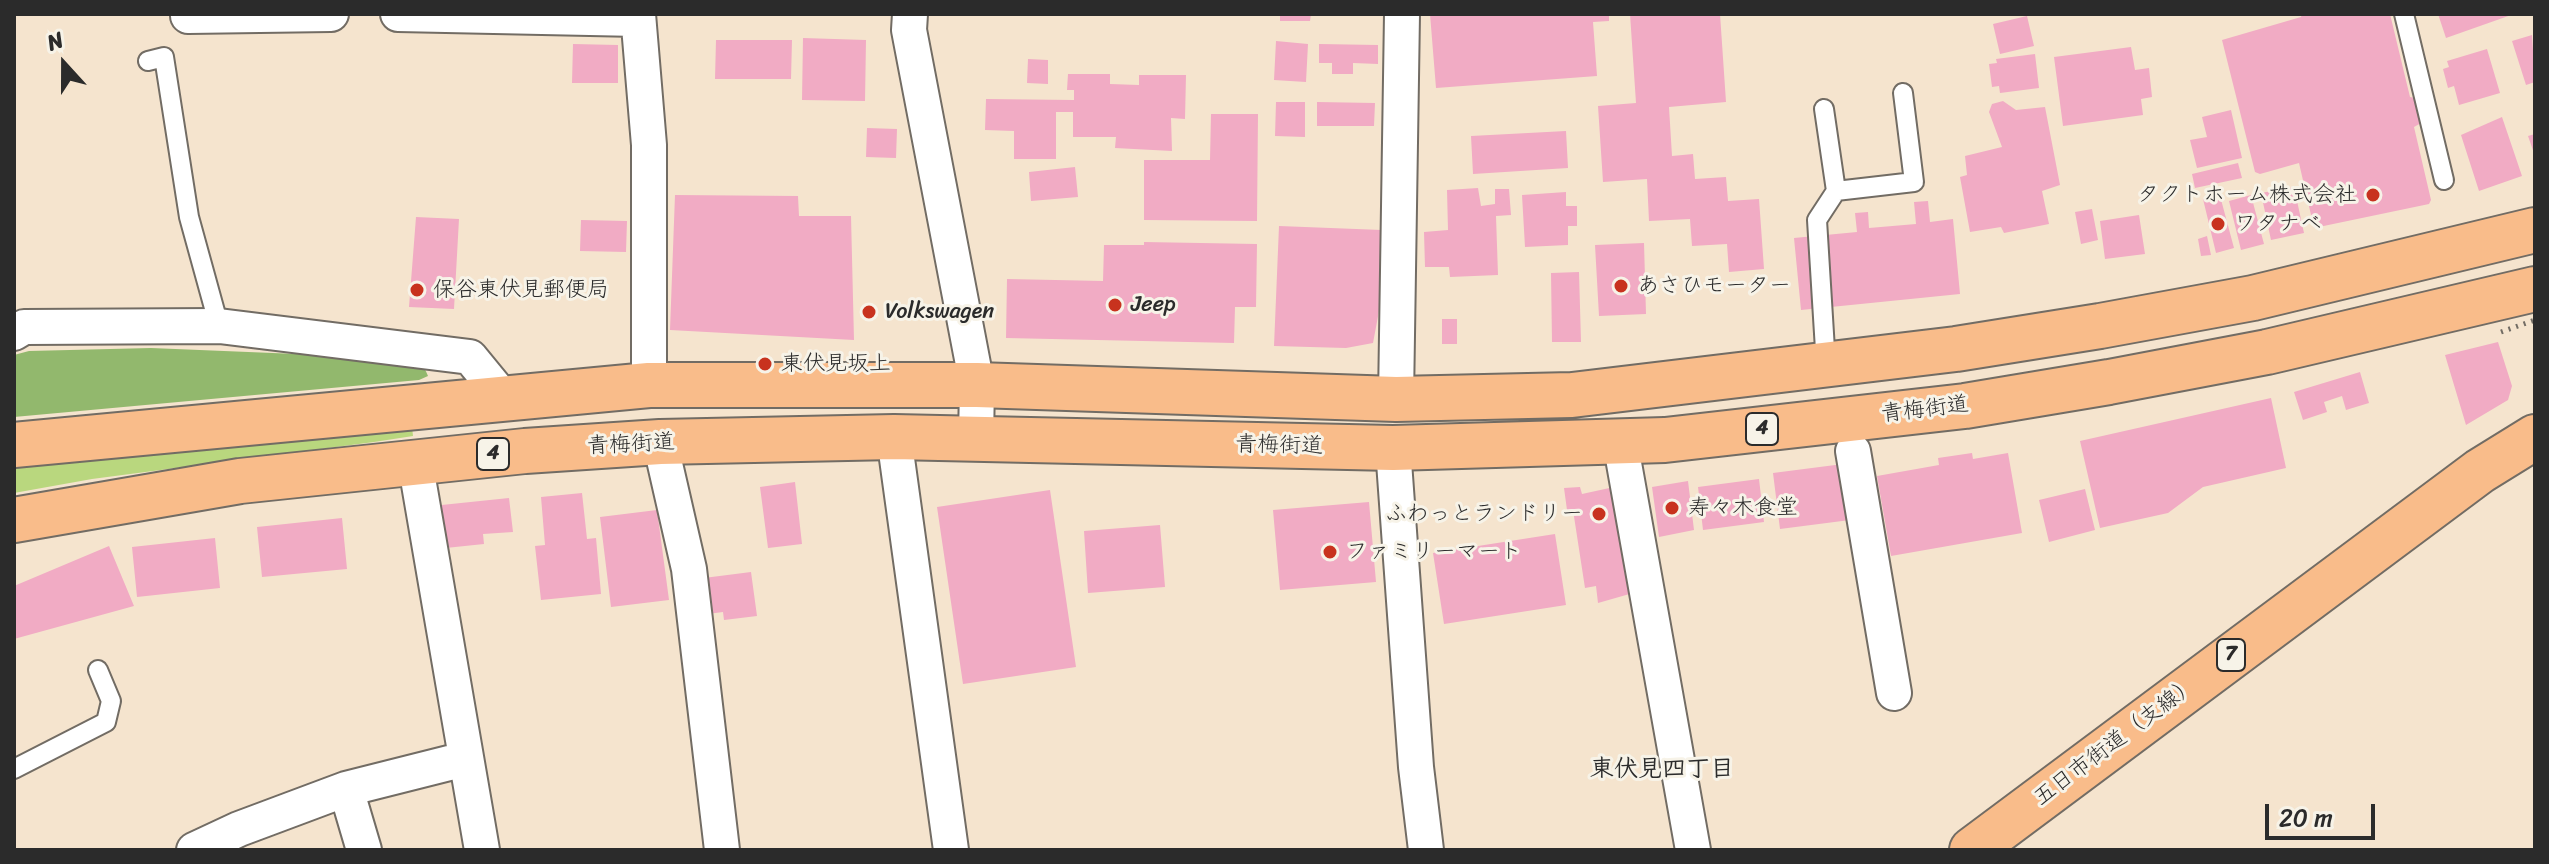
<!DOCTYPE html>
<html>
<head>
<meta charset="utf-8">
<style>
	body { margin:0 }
	#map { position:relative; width:2549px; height:864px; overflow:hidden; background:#f5e4ce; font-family:Sriracha,sans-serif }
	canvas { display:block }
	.frame { position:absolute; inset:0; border:16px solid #2b2b2b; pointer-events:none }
	.north { position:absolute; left:24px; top:24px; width:80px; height:80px; -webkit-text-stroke:6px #f7f3e8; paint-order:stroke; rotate:339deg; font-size:22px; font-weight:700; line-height:32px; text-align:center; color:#2b2b2b }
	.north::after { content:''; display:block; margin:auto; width:28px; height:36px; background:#2b2b2b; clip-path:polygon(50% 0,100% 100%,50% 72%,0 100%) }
	.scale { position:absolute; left:2265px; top:804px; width:110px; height:36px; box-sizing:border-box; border:4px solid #2b2b2b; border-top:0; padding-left:10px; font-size:24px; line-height:28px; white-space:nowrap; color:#2b2b2b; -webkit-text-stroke:6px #f7f3e8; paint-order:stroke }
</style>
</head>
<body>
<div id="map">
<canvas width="2549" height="864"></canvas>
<div class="frame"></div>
<div class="north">N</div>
<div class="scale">20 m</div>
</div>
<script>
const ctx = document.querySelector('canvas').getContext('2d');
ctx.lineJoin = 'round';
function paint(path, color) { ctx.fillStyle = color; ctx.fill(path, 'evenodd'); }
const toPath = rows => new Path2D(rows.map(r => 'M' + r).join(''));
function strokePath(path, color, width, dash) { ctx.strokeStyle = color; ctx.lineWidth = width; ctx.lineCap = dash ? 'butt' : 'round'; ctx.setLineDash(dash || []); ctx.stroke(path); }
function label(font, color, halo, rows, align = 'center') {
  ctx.font = font + ' Sriracha,"Klee One",sans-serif'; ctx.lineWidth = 6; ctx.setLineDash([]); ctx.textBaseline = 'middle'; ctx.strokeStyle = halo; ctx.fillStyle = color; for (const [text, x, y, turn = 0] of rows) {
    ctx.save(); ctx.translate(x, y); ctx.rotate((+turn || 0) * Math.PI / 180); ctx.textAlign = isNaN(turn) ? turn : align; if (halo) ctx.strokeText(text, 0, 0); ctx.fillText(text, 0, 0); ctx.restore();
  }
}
paint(toPath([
	[412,427,413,436,374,442,92,479,14,493,14,467]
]), '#b9d77e');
paint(toPath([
	[151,348,321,355,424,367,428,376,419,380,14,417,14,355,29,351]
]), '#92b86d');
paint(toPath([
	[1280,14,1311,14,1310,21,1280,21],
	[1430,14,1609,14,1609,21,1593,22,1597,76,1436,88],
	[1630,14,1720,14,1726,102,1669,107,1672,156,1693,154,1695,179,1726,177,1728,201,1759,199,1764,269,1729,272,1727,244,1692,246,1690,219,1649,221,1647,179,1603,182,1598,106,1636,103],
	[2302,14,2390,14,2410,97,2415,98,2421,123,2414,127,2431,200,2429,204,2314,228,2299,163,2260,174,2255,172,2222,40,2301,17],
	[2438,14,2514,14,2446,38],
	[2027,16,2034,46,2000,54,1993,24],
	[2532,35,2535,82,2526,85,2512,41],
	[803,38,866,40,865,101,802,100],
	[716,40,792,40,791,79,715,79],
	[1276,41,1308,44,1306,82,1274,80],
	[573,44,618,45,618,83,572,83],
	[1319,44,1378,45,1378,64,1353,63,1353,74,1332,74,1332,63,1319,63],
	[2131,47,2135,70,2149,68,2152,97,2141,99,2143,115,2063,126,2054,57],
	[2487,49,2500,93,2459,105,2454,86,2448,88,2443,69,2449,67,2447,61],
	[2035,54,2039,88,2000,93,1999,86,1992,87,1989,64,1997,63,1996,59],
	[1028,59,1048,60,1048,84,1027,83],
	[1068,74,1110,74,1110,84,1139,85,1139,75,1186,75,1185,119,1171,118,1172,151,1115,148,1116,137,1073,137,1073,112,1056,112,1056,159,1014,159,1014,131,985,130,986,99,1074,100,1074,90,1067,90],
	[2003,101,2016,110,2045,107,2060,185,2042,191,2049,224,2004,233,2001,227,1970,232,1960,177,1967,175,1965,156,2002,147,1989,112,1992,104],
	[1276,102,1305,102,1305,137,1275,136],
	[1317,102,1375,103,1374,126,1317,126],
	[2231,110,2242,158,2197,168,2190,140,2207,137,2202,117],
	[1211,114,1258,114,1257,221,1144,220,1144,160,1210,160],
	[2502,117,2522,176,2479,191,2461,135],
	[867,128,897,129,896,158,866,157],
	[1566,131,1568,168,1473,174,1471,136],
	[2535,134,2535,156,2528,136],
	[2238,163,2242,178,2195,188,2192,174],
	[1075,167,1078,197,1031,201,1029,172],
	[2294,187,2304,233,2271,240,2261,193],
	[1478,188,1481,206,1495,204,1495,189,1509,189,1511,215,1496,216,1498,275,1450,277,1449,267,1425,267,1424,232,1448,230,1447,190],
	[1566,192,1566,206,1577,206,1577,226,1568,226,1568,245,1525,247,1522,195],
	[2219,192,2234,248,2216,253,2203,199],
	[675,195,798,196,799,216,851,216,854,340,670,330],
	[2251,195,2264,244,2241,250,2229,201],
	[1928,201,1930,222,1953,219,1960,294,1801,310,1794,238,1857,232,1855,213,1868,212,1869,228,1916,224,1914,202],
	[2092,209,2098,240,2081,244,2075,212],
	[2139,215,2145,254,2105,259,2100,221],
	[416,217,459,219,454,309,409,307],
	[581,220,627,221,626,252,580,251],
	[1279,226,1382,230,1379,311,1373,343,1346,348,1274,346],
	[2207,236,2211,255,2201,256,2198,239],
	[1144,242,1257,244,1256,307,1235,307,1234,343,1006,338,1007,279,1103,281,1104,245,1144,245],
	[1644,243,1646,314,1599,316,1595,245],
	[1579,272,1581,342,1552,342,1551,273],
	[1442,319,1457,319,1457,344,1442,344],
	[2498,342,2512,386,2508,400,2466,425,2445,355],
	[2360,372,2369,403,2346,410,2342,396,2324,402,2327,412,2303,420,2294,392],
	[2271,398,2286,468,2203,487,2168,513,2100,528,2080,441],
	[1972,453,1973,459,2008,453,2022,533,1891,556,1877,476,1939,465,1938,458],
	[1843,464,1850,520,1780,529,1773,473],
	[1759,479,1764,522,1703,530,1698,487],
	[1688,481,1694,530,1659,537,1652,487],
	[795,482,802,544,768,548,760,487],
	[1580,487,1582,494,1614,487,1633,593,1598,603,1596,586,1585,588,1573,510,1567,510,1564,488],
	[2085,489,2095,530,2049,542,2039,500],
	[1050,490,1076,667,963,684,937,507],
	[582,493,587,539,596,538,601,594,541,600,535,546,545,545,541,497],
	[509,498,513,532,483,534,484,544,436,549,432,506],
	[1369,502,1376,582,1280,590,1273,510],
	[657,510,669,600,611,607,600,517],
	[342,518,347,569,262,577,257,527],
	[1160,525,1165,587,1088,593,1084,531],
	[1555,534,1566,605,1444,624,1433,553],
	[215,538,220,588,137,597,132,547],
	[109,546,134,606,14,639,14,586],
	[751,572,757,616,724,620,723,612,700,615,696,579]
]), '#f1abc4');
const service = toPath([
	[2404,14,2444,180],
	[148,61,164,57,189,217,219,326],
	[1824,109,1836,191,1817,220,1826,366],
	[1836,191,1914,182,1903,93],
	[14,769,106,722,111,701,98,670]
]);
const minor = toPath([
	[398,14,638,19],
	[638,14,649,145,649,385],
	[910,14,909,30,977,385,976,439],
	[188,16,331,14],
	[14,333,24,327,219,326,470,357,502,396],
	[1396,399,1402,14],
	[894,437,951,850],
	[1620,441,1693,850],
	[660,442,689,569,722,850],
	[1393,448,1416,767,1426,850],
	[1853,451,1894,693],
	[415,461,482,850],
	[346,789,364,850],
	[194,850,239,829,346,789,465,759]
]);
const primary = toPath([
	[14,445,649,385,977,385,1396,399,1572,395,1956,349,2100,326,2253,298,2535,230],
	[14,520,240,481,525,451,660,442,894,437,1393,448,1665,440,1965,406,2109,382,2267,352,2535,289],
	[1972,850,2480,471,2535,437]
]);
strokePath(service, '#726c64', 22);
strokePath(minor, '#726c64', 38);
strokePath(primary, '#726c64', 48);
strokePath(service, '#fff', 18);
strokePath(minor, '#fff', 34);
strokePath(primary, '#f9bc8a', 44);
strokePath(toPath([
	[2501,332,2535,320]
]), '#726c64', 5, [2, 6]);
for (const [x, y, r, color] of [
	[2373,195,8,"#c8321e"],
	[2218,224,8,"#c8321e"],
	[1621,286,8,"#c8321e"],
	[417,290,8,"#c8321e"],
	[1115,305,8,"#c8321e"],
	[869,312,8,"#c8321e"],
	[765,364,8,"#c8321e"],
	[1672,508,8,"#c8321e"],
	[1599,514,8,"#c8321e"],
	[1330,552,8,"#c8321e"]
]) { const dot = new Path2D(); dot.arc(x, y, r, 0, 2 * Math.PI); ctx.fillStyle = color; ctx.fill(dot); strokePath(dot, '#f7f3e8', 3); }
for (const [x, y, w] of [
	[1762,429,32],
	[493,454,32],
	[2231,655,28]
]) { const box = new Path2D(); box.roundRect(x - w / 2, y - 16, w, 32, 6); ctx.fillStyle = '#f7f3e8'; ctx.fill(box); strokePath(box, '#2b2b2b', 2); }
label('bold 20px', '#2b2b2b', null, [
	["4",1762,429],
	["4",493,454],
	["7",2231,655]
]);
label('22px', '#2b2b2b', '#f7f3e8', [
	["タクトホーム株式会社",2357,195,"right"],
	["ワタナベ",2234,224],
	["あさひモーター",1637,286],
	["保谷東伏見郵便局",433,290],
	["Jeep",1131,305],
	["Volkswagen",885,312],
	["東伏見坂上",781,364],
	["寿々木食堂",1688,508],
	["ふわっとランドリー",1583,514,"right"],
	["ファミリーマート",1346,552]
], 'left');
label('22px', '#2b2b2b', '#f7f3e8', [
	["青梅街道",1925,410,-7],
	["青梅街道",631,445,-3],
	["青梅街道",1279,446,1],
	["五日市街道（支線）",2116,742,-37]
]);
label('bold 24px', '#2b2b2b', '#f7f3e8', [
	["東伏見四丁目",1662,770]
]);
</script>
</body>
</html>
